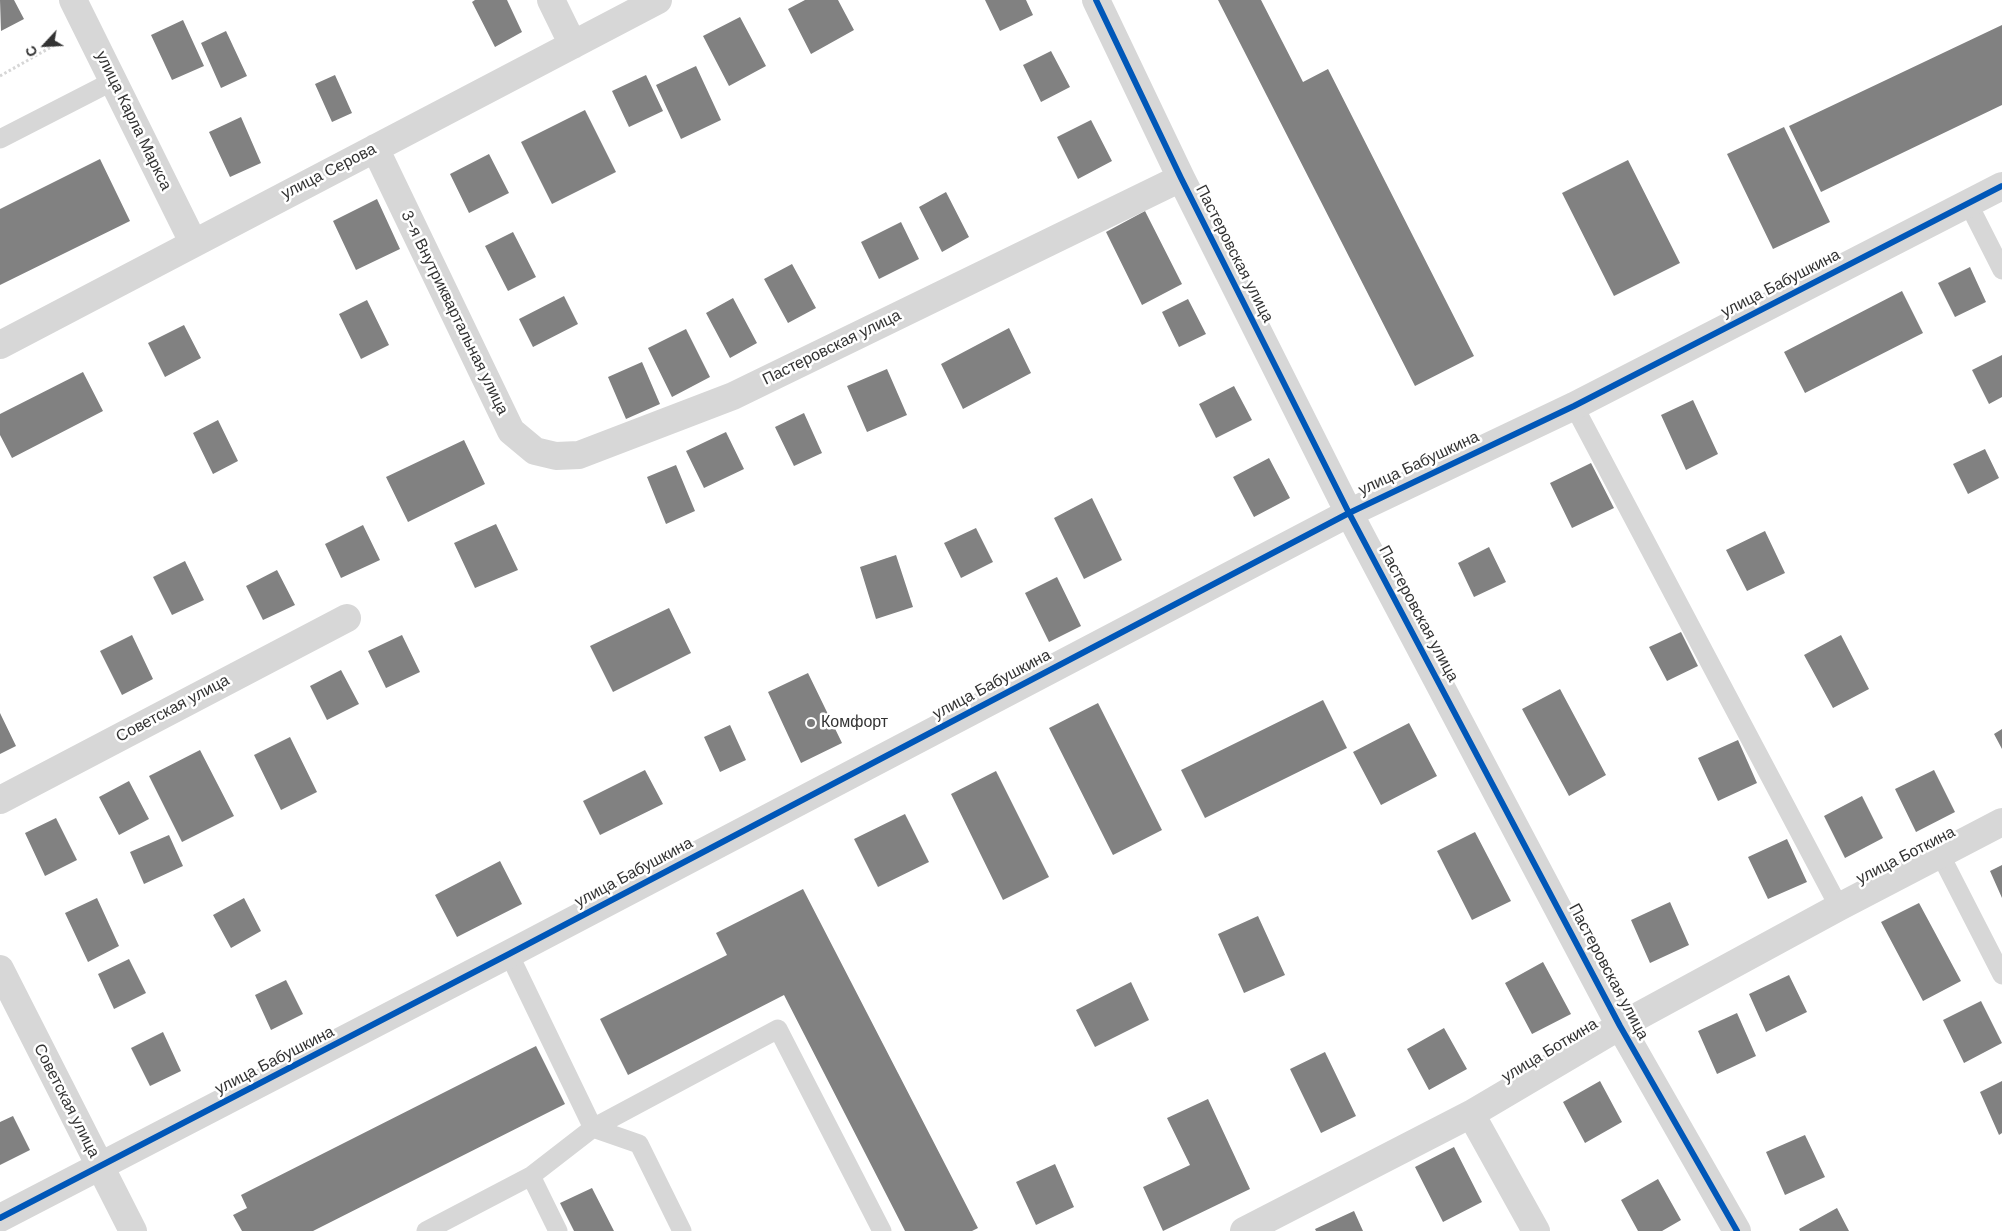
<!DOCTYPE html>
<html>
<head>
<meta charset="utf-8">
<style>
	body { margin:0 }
	#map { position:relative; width:2002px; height:1231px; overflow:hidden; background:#fff; font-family:"DM Sans",sans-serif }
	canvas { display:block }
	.north { position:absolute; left:20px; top:20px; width:50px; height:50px; -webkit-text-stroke:4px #fff; paint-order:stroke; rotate:245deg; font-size:14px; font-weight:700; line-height:20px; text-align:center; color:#333 }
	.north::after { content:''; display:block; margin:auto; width:18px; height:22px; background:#333; clip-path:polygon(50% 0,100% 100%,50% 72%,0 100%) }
</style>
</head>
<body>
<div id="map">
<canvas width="2002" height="1231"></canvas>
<div class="north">С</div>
</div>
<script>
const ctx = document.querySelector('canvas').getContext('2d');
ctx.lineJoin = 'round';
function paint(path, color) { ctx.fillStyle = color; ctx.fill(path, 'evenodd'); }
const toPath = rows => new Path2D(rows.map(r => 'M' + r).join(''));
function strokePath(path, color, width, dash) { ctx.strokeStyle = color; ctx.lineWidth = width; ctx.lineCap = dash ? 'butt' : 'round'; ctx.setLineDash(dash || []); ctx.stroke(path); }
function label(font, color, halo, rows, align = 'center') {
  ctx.font = font + ' "DM Sans",sans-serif'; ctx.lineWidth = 5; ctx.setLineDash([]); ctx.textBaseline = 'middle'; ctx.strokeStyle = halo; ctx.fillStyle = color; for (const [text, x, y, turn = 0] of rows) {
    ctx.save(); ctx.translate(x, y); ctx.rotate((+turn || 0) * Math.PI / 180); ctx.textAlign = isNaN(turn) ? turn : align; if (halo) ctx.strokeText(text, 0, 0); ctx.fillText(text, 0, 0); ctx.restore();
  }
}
paint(toPath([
	[0,0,14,0,24,19,1,31],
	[475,0,507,0,522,32,495,47,472,2],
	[805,0,838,0,854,30,811,54,788,9],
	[985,0,1026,0,1033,15,1000,31],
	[1218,0,1261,0,1303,82,1328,69,1474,356,1415,386],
	[740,17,766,66,729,86,703,36],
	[183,20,204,66,172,80,151,35],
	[2002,25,2002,105,1821,192,1789,126],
	[226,31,247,76,221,88,201,43],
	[1051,51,1070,87,1041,102,1023,65],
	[696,66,721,120,681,139,656,85],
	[335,75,352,113,332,122,315,84],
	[646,75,663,111,629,127,612,91],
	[585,110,616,172,552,204,521,142],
	[241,117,261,163,230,177,209,132],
	[1091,120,1112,161,1078,179,1057,137],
	[1784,127,1830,222,1773,249,1727,154],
	[489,154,509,193,469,213,450,174],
	[100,159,130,221,0,285,0,209],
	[1628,160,1680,263,1614,296,1562,193],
	[946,192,969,237,942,252,919,207],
	[377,199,400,249,356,270,333,221],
	[1145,211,1182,284,1142,305,1106,232],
	[901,222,919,259,879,279,861,242],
	[513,232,536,277,508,291,485,246],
	[792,264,816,308,788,323,764,279],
	[1970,267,1986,302,1955,317,1938,283],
	[1902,291,1923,333,1805,393,1784,352],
	[564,296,578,324,533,347,519,319],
	[733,298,757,343,730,358,706,313],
	[1188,299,1206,334,1179,347,1162,312],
	[367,300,389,345,361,359,339,314],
	[184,325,201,358,165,377,148,343],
	[1009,328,1031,373,963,409,941,364],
	[686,329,710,377,672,397,648,348],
	[2002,355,2002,397,1989,404,1972,370],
	[642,362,660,404,626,419,608,377],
	[887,369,907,415,867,432,847,386],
	[83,372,103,411,12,458,0,435,0,414],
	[1234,386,1252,420,1216,438,1199,404],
	[1693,400,1718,454,1686,470,1661,415],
	[804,413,822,453,794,466,775,427],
	[218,420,238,461,213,474,193,433],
	[726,432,744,469,704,488,686,451],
	[464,440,485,484,408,522,386,477],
	[1985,449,1999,478,1968,494,1953,464],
	[1269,458,1290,498,1254,517,1233,477],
	[1591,463,1614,508,1572,528,1550,483],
	[676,465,695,511,666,524,647,477],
	[1092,498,1122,560,1084,579,1054,518],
	[496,524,518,570,475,588,454,543],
	[363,525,380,560,341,578,325,544],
	[976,528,993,562,961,578,944,543],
	[1765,531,1785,573,1747,591,1726,550],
	[1489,547,1506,582,1474,597,1458,563],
	[896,555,913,607,876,619,860,567],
	[185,561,204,600,172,615,153,577],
	[277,570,295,605,263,620,246,586],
	[1057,577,1081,626,1049,642,1025,593],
	[669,608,691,653,613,692,590,646],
	[1681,632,1698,666,1667,681,1649,647],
	[132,635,153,679,122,695,100,651],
	[402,635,420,672,386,688,368,651],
	[1841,635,1869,689,1833,708,1804,655],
	[341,670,359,704,327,720,310,686],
	[808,673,842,743,801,763,768,692],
	[1560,689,1606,775,1569,796,1522,709],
	[1323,700,1347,748,1205,818,1181,770],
	[1098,703,1162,830,1113,855,1049,728],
	[0,713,16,746,0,754],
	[1409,723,1437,776,1381,805,1353,752],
	[730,725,746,760,720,772,704,737],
	[2002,729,2002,749,1994,734],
	[290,737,317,792,281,810,254,755],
	[1738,740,1757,783,1718,801,1698,758],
	[200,750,234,816,182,842,149,776],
	[645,770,663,804,600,835,583,801],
	[1934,770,1955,812,1916,832,1895,789],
	[996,771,1049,877,1003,900,951,794],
	[129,781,149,819,119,835,99,797],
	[1862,796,1883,838,1845,858,1824,816],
	[905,814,929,862,878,887,854,839],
	[56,818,77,860,45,876,25,833],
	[1475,832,1511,901,1472,920,1437,851],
	[169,835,183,866,144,884,130,852],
	[1787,839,1807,882,1768,899,1748,857],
	[500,861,522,904,457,937,435,895],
	[2002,865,2002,898,1990,871],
	[803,889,978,1228,972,1231,905,1231,784,995,628,1075,600,1019,727,955,716,933],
	[97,898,119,946,88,962,65,913],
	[244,898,261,931,231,948,213,915],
	[1670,902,1689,945,1650,963,1631,920],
	[1919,903,1961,981,1923,1001,1881,922],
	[1258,916,1285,975,1244,993,1218,934],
	[129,959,146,993,114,1009,98,974],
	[1543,962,1571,1014,1532,1034,1505,983],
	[1789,975,1807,1012,1766,1032,1749,994],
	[286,980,303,1014,271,1030,255,995],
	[1131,982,1149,1020,1095,1047,1076,1010],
	[1981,1001,2002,1043,1964,1063,1943,1020],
	[1737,1013,1756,1056,1717,1074,1698,1031],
	[1444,1028,1467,1069,1429,1090,1407,1049],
	[163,1032,181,1071,150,1086,131,1048],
	[536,1046,565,1104,313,1231,242,1231,233,1215,247,1208,241,1195],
	[1325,1052,1356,1116,1321,1133,1290,1069],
	[1600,1081,1622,1122,1585,1143,1563,1102],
	[2002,1081,2002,1133,1999,1135,1980,1092],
	[1208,1099,1250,1189,1163,1231,1143,1187,1190,1165,1167,1118],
	[13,1116,30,1150,0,1165,0,1122],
	[1805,1135,1825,1177,1785,1195,1766,1152],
	[1454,1147,1482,1202,1443,1222,1415,1167],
	[1055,1164,1074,1207,1036,1225,1016,1182],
	[1658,1179,1681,1220,1662,1231,1638,1231,1621,1200],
	[592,1188,614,1231,574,1231,560,1203],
	[1837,1208,1849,1231,1800,1231,1799,1229],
	[1354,1211,1363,1231,1316,1231,1315,1229]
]), '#818181');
strokePath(toPath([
	[0,76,60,42]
]), '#d6d6d6', 3, [2.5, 2.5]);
strokePath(toPath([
	[0,139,113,81],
	[1968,203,2002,270],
	[1574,406,1839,907],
	[1940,854,2002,975],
	[509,954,593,1128,639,1144,682,1231],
	[531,1176,558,1231],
	[426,1231,531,1176,593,1128,778,1029,882,1231]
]), '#d7d7d7', 19);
strokePath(toPath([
	[73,0,193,242],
	[551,0,573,45],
	[1096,0,1181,178,1349,513,1620,1026,1737,1231],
	[375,148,511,431,535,451,556,456,579,455,733,396,1181,178],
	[0,345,658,0],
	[0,800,347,618],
	[0,969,133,1231],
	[1471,1114,1536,1231],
	[0,1218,509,954,1349,513,1574,406,2002,186],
	[1244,1231,1471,1114,1620,1026,1839,907,2002,822]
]), '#d7d7d7', 28);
strokePath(toPath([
	[1096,0,1181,178,1349,513,1620,1026,1737,1231],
	[0,1218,509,954,1349,513,1574,406,2002,186]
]), '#0057b8', 6);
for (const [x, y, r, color] of [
	[811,723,5,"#7a7a7a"]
]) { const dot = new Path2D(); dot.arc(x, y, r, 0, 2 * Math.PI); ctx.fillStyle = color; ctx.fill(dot); strokePath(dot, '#fff', 2); }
label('16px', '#333', '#fff', [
	["улица Карла Маркса",133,121,64],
	["улица Серова",329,172,-27],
	["Пастеровская улица",1234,254,63],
	["улица Бабушкина",1781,284,-27],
	["3-я Внутриквартальная улица",454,313,64],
	["Пастеровская улица",832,348,-26],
	["улица Бабушкина",1419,464,-25],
	["Пастеровская улица",1418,614,62],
	["улица Бабушкина",992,685,-28],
	["Советская улица",173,709,-28],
	["улица Боткина",1906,856,-27],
	["улица Бабушкина",634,873,-28],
	["Пастеровская улица",1608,972,62],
	["улица Боткина",1550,1051,-31],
	["улица Бабушкина",275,1061,-27],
	["Советская улица",66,1101,63]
]);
label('16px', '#333', '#fff', [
	["Комфорт",821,723]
], 'left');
</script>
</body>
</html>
